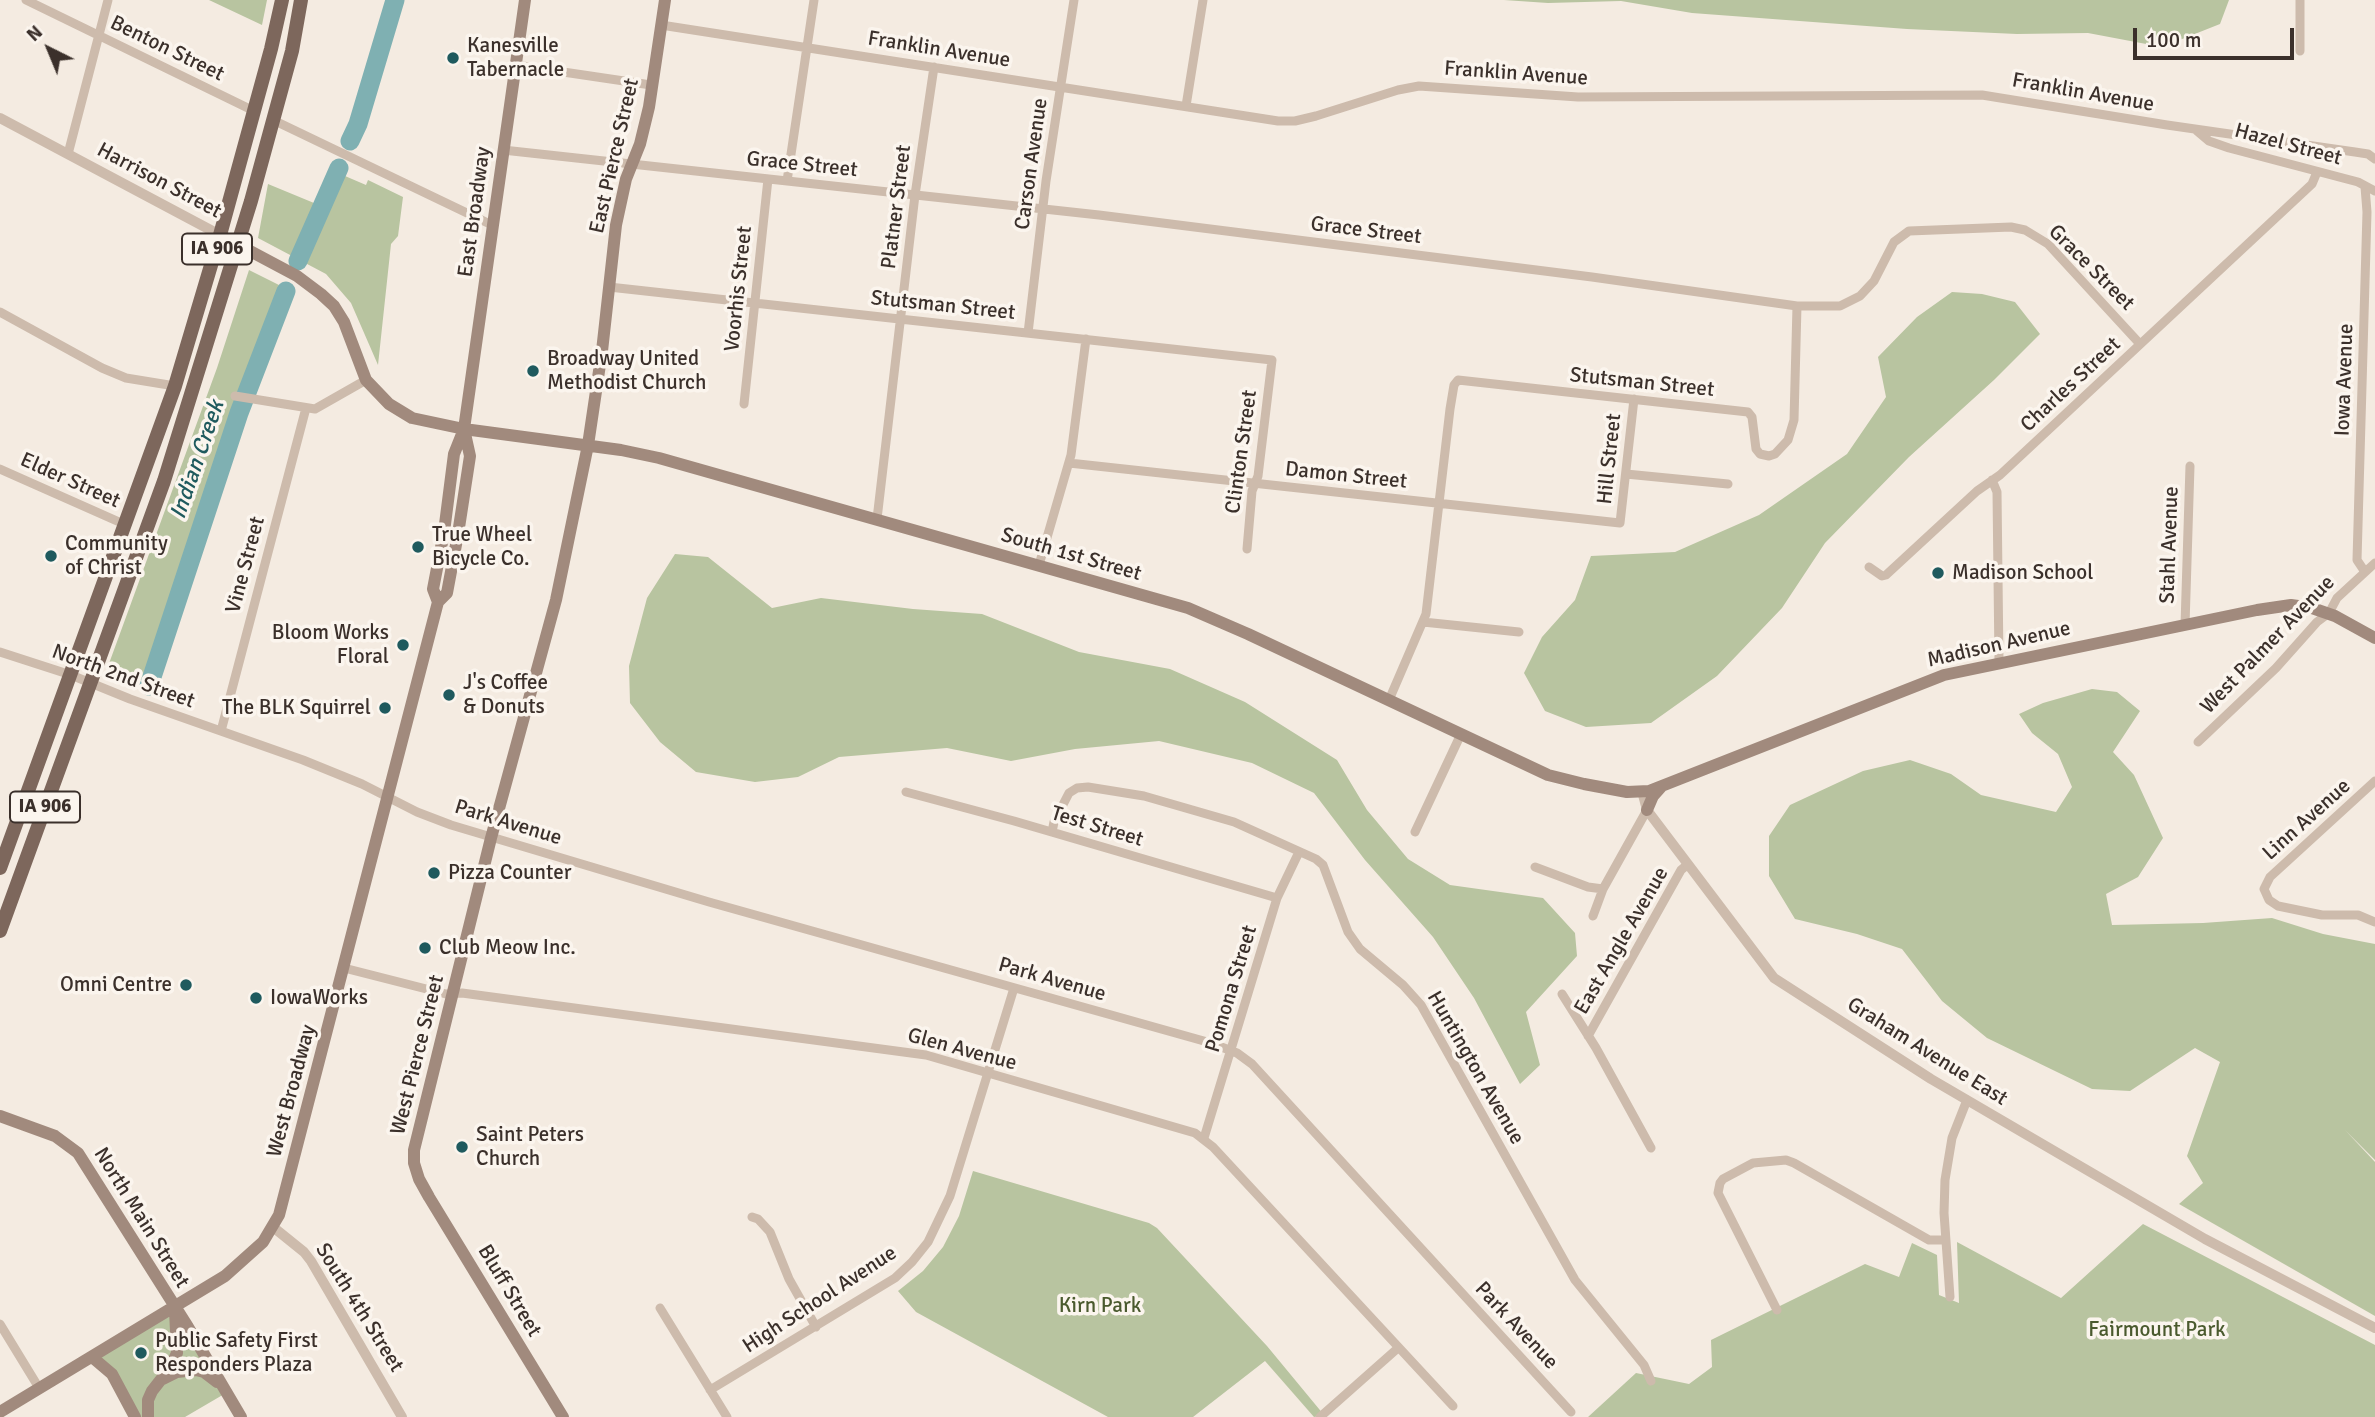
<!DOCTYPE html>
<html>
<head>
<meta charset="utf-8">
<style>
	body { margin:0 }
	#map { position:relative; width:2375px; height:1417px; overflow:hidden; background:#f4ebe1; font-family:Signika,sans-serif }
	canvas { display:block }
	.north { position:absolute; left:14px; top:14px; width:70px; height:70px; -webkit-text-stroke:5px #fbf5ee; paint-order:stroke; rotate:317deg; font-size:19px; font-weight:700; line-height:28px; text-align:center; color:#3b302b }
	.north::after { content:''; display:block; margin:auto; width:24px; height:32px; background:#3b302b; clip-path:polygon(50% 0,100% 100%,50% 72%,0 100%) }
	.scale { position:absolute; left:2133px; top:28px; width:161px; height:32px; box-sizing:border-box; border:4px solid #3b302b; border-top:0; padding-left:9px; font-size:21px; line-height:24px; white-space:nowrap; color:#3b302b; -webkit-text-stroke:5px #fbf5ee; paint-order:stroke }
</style>
</head>
<body>
<div id="map">
<canvas width="2375" height="1417"></canvas>
<div class="north">N</div>
<div class="scale">100 m</div>
</div>
<script>
const ctx = document.querySelector('canvas').getContext('2d');
ctx.lineJoin = 'round';
function paint(path, color) { ctx.fillStyle = color; ctx.fill(path, 'evenodd'); }
const toPath = rows => new Path2D(rows.map(r => 'M' + r).join(''));
function strokePath(path, color, width, dash) { ctx.strokeStyle = color; ctx.lineWidth = width; ctx.lineCap = dash ? 'butt' : 'round'; ctx.setLineDash(dash || []); ctx.stroke(path); }
function label(font, color, halo, rows, align = 'center') {
  ctx.font = font + ' Signika,sans-serif'; ctx.lineWidth = 7; ctx.setLineDash([]); ctx.textBaseline = 'middle'; ctx.strokeStyle = halo; ctx.fillStyle = color; for (const [text, x, y, turn = 0] of rows) {
    ctx.save(); ctx.translate(x, y); ctx.rotate((+turn || 0) * Math.PI / 180); ctx.textAlign = isNaN(turn) ? turn : align; if (halo) ctx.strokeText(text, 0, 0); ctx.fillText(text, 0, 0); ctx.restore();
  }
}
paint(toPath([
	[209,0,267,0,262,25],
	[1504,0,2229,0,2220,24,2162,47,2088,33,2017,34,1907,29,1692,13,1621,1,1548,3],
	[331,170,366,185,368,180,403,197,398,236,391,244,378,365,351,303,326,274,258,238,268,184,314,203],
	[249,270,291,291,246,387,156,685,107,669,217,368],
	[1952,292,1982,294,2015,302,2040,334,1994,380,1909,457,1825,543,1782,608,1717,676,1651,723,1586,727,1545,711,1524,673,1542,637,1575,600,1591,556,1675,552,1759,515,1847,454,1886,397,1878,357,1917,317],
	[675,554,708,557,772,608,821,598,913,609,982,614,1079,652,1170,669,1245,702,1337,760,1367,810,1408,859,1450,885,1543,898,1575,933,1577,956,1526,1012,1540,1065,1520,1084,1474,998,1433,937,1365,860,1314,793,1252,763,1159,741,1075,749,1011,761,947,748,839,757,798,777,755,782,696,772,660,742,630,703,629,666,647,598],
	[2092,689,2117,692,2140,711,2113,752,2134,775,2163,838,2138,877,2106,894,2112,925,2203,923,2272,918,2323,934,2375,944,2375,1160,2345,1130,2375,1162,2375,1316,2179,1204,2203,1183,2187,1156,2220,1062,2195,1048,2130,1091,2092,1089,1987,1038,1942,1001,1902,949,1857,934,1795,919,1769,876,1769,836,1790,805,1863,771,1910,760,1951,774,1981,795,2056,812,2072,787,2058,754,2032,733,2019,714,2043,703],
	[973,1171,1149,1223,1157,1228,1267,1346,1324,1415,1314,1417,1265,1361,1193,1417,1108,1417,916,1312,898,1291,923,1271,943,1247,959,1216],
	[2143,1224,2375,1345,2375,1417,1588,1417,1636,1373,1689,1384,1712,1367,1711,1340,1865,1264,1899,1277,1912,1243,1937,1255,1939,1295,1959,1303,1957,1242,2061,1298],
	[174,1306,226,1393,185,1417,135,1417,127,1404,92,1357]
]), '#b8c4a0');
strokePath(toPath([
	[350,141,358,124,395,0],
	[298,261,339,168],
	[149,686,239,413,286,291]
]), '#7fb0b2', 19);
strokePath(toPath([
	[26,0,254,111],
	[2300,0,2300,51],
	[661,25,1278,121,1295,121,1316,116,1398,90,1419,86,1578,97,1982,95,2167,125,2355,152,2368,154,2375,159],
	[516,65,651,85],
	[1186,106,1203,0],
	[273,120,492,225],
	[2196,130,2209,141,2229,148,2358,182,2375,191],
	[503,150,1099,215,1592,277,1797,306,1840,306,1860,296,1874,281,1894,242,1909,231,2011,227,2025,230,2048,244,2140,344],
	[68,154,108,0],
	[787,181,814,0],
	[2365,187,2367,212,2357,560,2365,572],
	[609,287,1272,360,1258,476,1252,491,1247,549],
	[0,312,102,368,126,378,175,386],
	[1028,333,1046,181,1074,0],
	[235,396,315,409,366,380],
	[744,404,768,179],
	[1069,463,1620,523,1634,399],
	[0,469,126,525],
	[1626,474,1728,484],
	[1992,480,1997,492,1999,662],
	[877,519,915,195,934,67],
	[1039,565,1071,455,1086,339],
	[1869,567,1882,576,1886,575,1977,491,2000,475,2312,184,2317,172],
	[1423,622,1519,632],
	[2185,625,2190,466],
	[0,652,71,675,130,699,303,760,362,784,417,812,451,825,709,902,1211,1043,1237,1053,1252,1064,1571,1412],
	[1389,700,1426,614,1450,409,1454,385,1458,380,1748,412,1752,417,1756,449,1760,454,1769,456,1775,454,1788,440,1794,420,1797,306],
	[221,731,306,408],
	[2198,742,2276,668,2317,622,2329,613,2337,598,2375,563],
	[2375,781,2270,877,2264,889,2269,900,2278,906,2322,915,2358,915,2375,922],
	[906,792,1014,821,1277,898],
	[1052,832,1054,822,1069,793,1077,788,1088,787,1144,796,1234,822,1316,859,1323,865,1348,932,1360,949,1403,985,1421,1005,1575,1280,1644,1365,1651,1381],
	[1415,832,1461,734],
	[1535,867,1588,887,1603,889],
	[1593,916,1603,889,1647,810],
	[344,968,446,994,462,993,926,1055,1195,1133,1213,1147,1453,1406],
	[1562,994,1596,1048,1651,1148],
	[1588,1036,1681,870,1687,865],
	[1204,1138,1277,898,1299,852],
	[752,1217,758,1219,770,1232,789,1279,816,1327],
	[1950,1297,1944,1213,1945,1180,1952,1138,1967,1100],
	[660,1308,727,1417],
	[1777,1310,1718,1193,1720,1183,1723,1179,1753,1163,1786,1160,1794,1163,1929,1240,1946,1240],
	[0,1324,39,1388],
	[710,1390,895,1278,912,1262,928,1242,950,1196,1014,988],
	[1320,1417,1398,1348]
]), '#cdbbac', 9);
strokePath(toPath([
	[0,118,220,235],
	[1642,791,1647,810,1774,978,1931,1079,2205,1239,2375,1328],
	[273,1227,304,1252,311,1261,402,1417]
]), '#cdbbac', 10);
strokePath(toPath([
	[220,235,297,276,321,294,334,306,344,322,366,380,389,404,412,418,464,429,621,450,659,458,1188,608,1248,634,1548,775,1584,784,1627,792,1649,791,1944,675,2257,610,2291,605,2312,608,2335,616,2375,638],
	[438,602,433,589,444,532,454,454,464,429,525,0],
	[1647,810,1653,796,1661,787],
	[0,1116,55,1136,78,1153,188,1327,241,1417],
	[92,1357,112,1374,135,1417],
	[163,1379,177,1372,196,1370,204,1372,217,1382],
	[0,1412,225,1276,263,1242,279,1215,438,602,447,593,458,534,470,456,464,429],
	[148,1417,148,1400,152,1391,170,1368,177,1353,175,1310],
	[563,1417,429,1197,419,1179,414,1163,414,1150,491,838,556,600,588,445,602,351,616,225,626,179,640,144,649,107,665,0]
]), '#a18a7d', 12);
strokePath(toPath([
	[0,868,175,386,220,235,271,49,282,0],
	[0,931,164,481,251,201,292,51,301,0]
]), '#7d675c', 14);
for (const [x, y, r, color] of [
	[453,58,7,"#1f5a5e"],
	[533,371,7,"#1f5a5e"],
	[418,547,7,"#1f5a5e"],
	[51,556,7,"#1f5a5e"],
	[1938,573,7,"#1f5a5e"],
	[403,645,7,"#1f5a5e"],
	[449,695,7,"#1f5a5e"],
	[385,708,7,"#1f5a5e"],
	[434,873,7,"#1f5a5e"],
	[425,948,7,"#1f5a5e"],
	[186,985,7,"#1f5a5e"],
	[256,998,7,"#1f5a5e"],
	[462,1147,7,"#1f5a5e"],
	[141,1353,7,"#1f5a5e"]
]) { const dot = new Path2D(); dot.arc(x, y, r, 0, 2 * Math.PI); ctx.fillStyle = color; ctx.fill(dot); strokePath(dot, '#fbf5ee', 2.5); }
for (const [x, y, w] of [
	[217,249,70],
	[45,807,70]
]) { const box = new Path2D(); box.roundRect(x - w / 2, y - 15.5, w, 31, 5); ctx.fillStyle = '#fbf5ee'; ctx.fill(box); strokePath(box, '#3b302b', 2); }
label('bold 19px', '#3b302b', null, [
	["IA 906",217,249],
	["IA 906",45,807]
]);
label('21px', '#3b302b', '#fbf5ee', [
	["Kanesville",467,46],
	["Tabernacle",467,70],
	["Broadway United",547,359],
	["Methodist Church",547,383],
	["True Wheel",432,535],
	["Bicycle Co.",432,559],
	["Community",65,544],
	["of Christ",65,568],
	["Madison School",1952,573],
	["Bloom Works",389,633,"right"],
	["Floral",389,657,"right"],
	["J's Coffee",463,683],
	["& Donuts",463,707],
	["The BLK Squirrel",371,708,"right"],
	["Pizza Counter",448,873],
	["Club Meow Inc.",439,948],
	["Omni Centre",172,985,"right"],
	["IowaWorks",270,998],
	["Saint Peters",476,1135],
	["Church",476,1159],
	["Public Safety First",155,1341],
	["Responders Plaza",155,1365]
], 'left');
label('21px', '#3b302b', '#fbf5ee', [
	["Benton Street",167,49,26],
	["Franklin Avenue",939,50,9],
	["Franklin Avenue",1516,74,4],
	["Franklin Avenue",2083,93,10],
	["Hazel Street",2288,145,15],
	["East Pierce Street",615,156,-77],
	["Carson Avenue",1032,164,-82],
	["Grace Street",802,165,6],
	["Harrison Street",159,181,28],
	["Platner Street",897,207,-83],
	["East Broadway",475,212,-82],
	["Grace Street",1366,231,7],
	["Grace Street",2091,268,45],
	["Voorhis Street",739,289,-84],
	["Stutsman Street",943,306,6],
	["Iowa Avenue",2345,380,-88],
	["Stutsman Street",1642,383,6],
	["Charles Street",2071,385,-43],
	["Clinton Street",1242,452,-82],
	["Hill Street",1610,459,-84],
	["Damon Street",1346,476,6],
	["Elder Street",70,481,24],
	["Stahl Avenue",2170,545,-88],
	["South 1st Street",1071,555,16],
	["Vine Street",246,565,-75],
	["Madison Avenue",1999,645,-13],
	["West Palmer Avenue",2268,645,-46],
	["North 2nd Street",123,677,20],
	["Linn Avenue",2307,820,-42],
	["Park Avenue",508,823,17],
	["Test Street",1097,827,17],
	["East Angle Avenue",1622,941,-60],
	["Park Avenue",1052,980,16],
	["Pomona Street",1232,989,-73],
	["Glen Avenue",962,1050,15],
	["Graham Avenue East",1927,1052,32],
	["West Pierce Street",418,1055,-76],
	["Huntington Avenue",1475,1068,60],
	["West Broadway",292,1091,-75],
	["North Main Street",141,1218,58],
	["Bluff Street",509,1291,59],
	["High School Avenue",820,1300,-33],
	["South 4th Street",359,1308,58],
	["Park Avenue",1516,1326,47]
]);
label('21px', '#4a5a2e', '#fbf5ee', [
	["Kirn Park",1100,1306],
	["Fairmount Park",2157,1330]
]);
label('italic 23px', '#1f5a5e', '#fbf5ee', [
	["Indian Creek",198,460,-71]
]);
</script>
</body>
</html>
